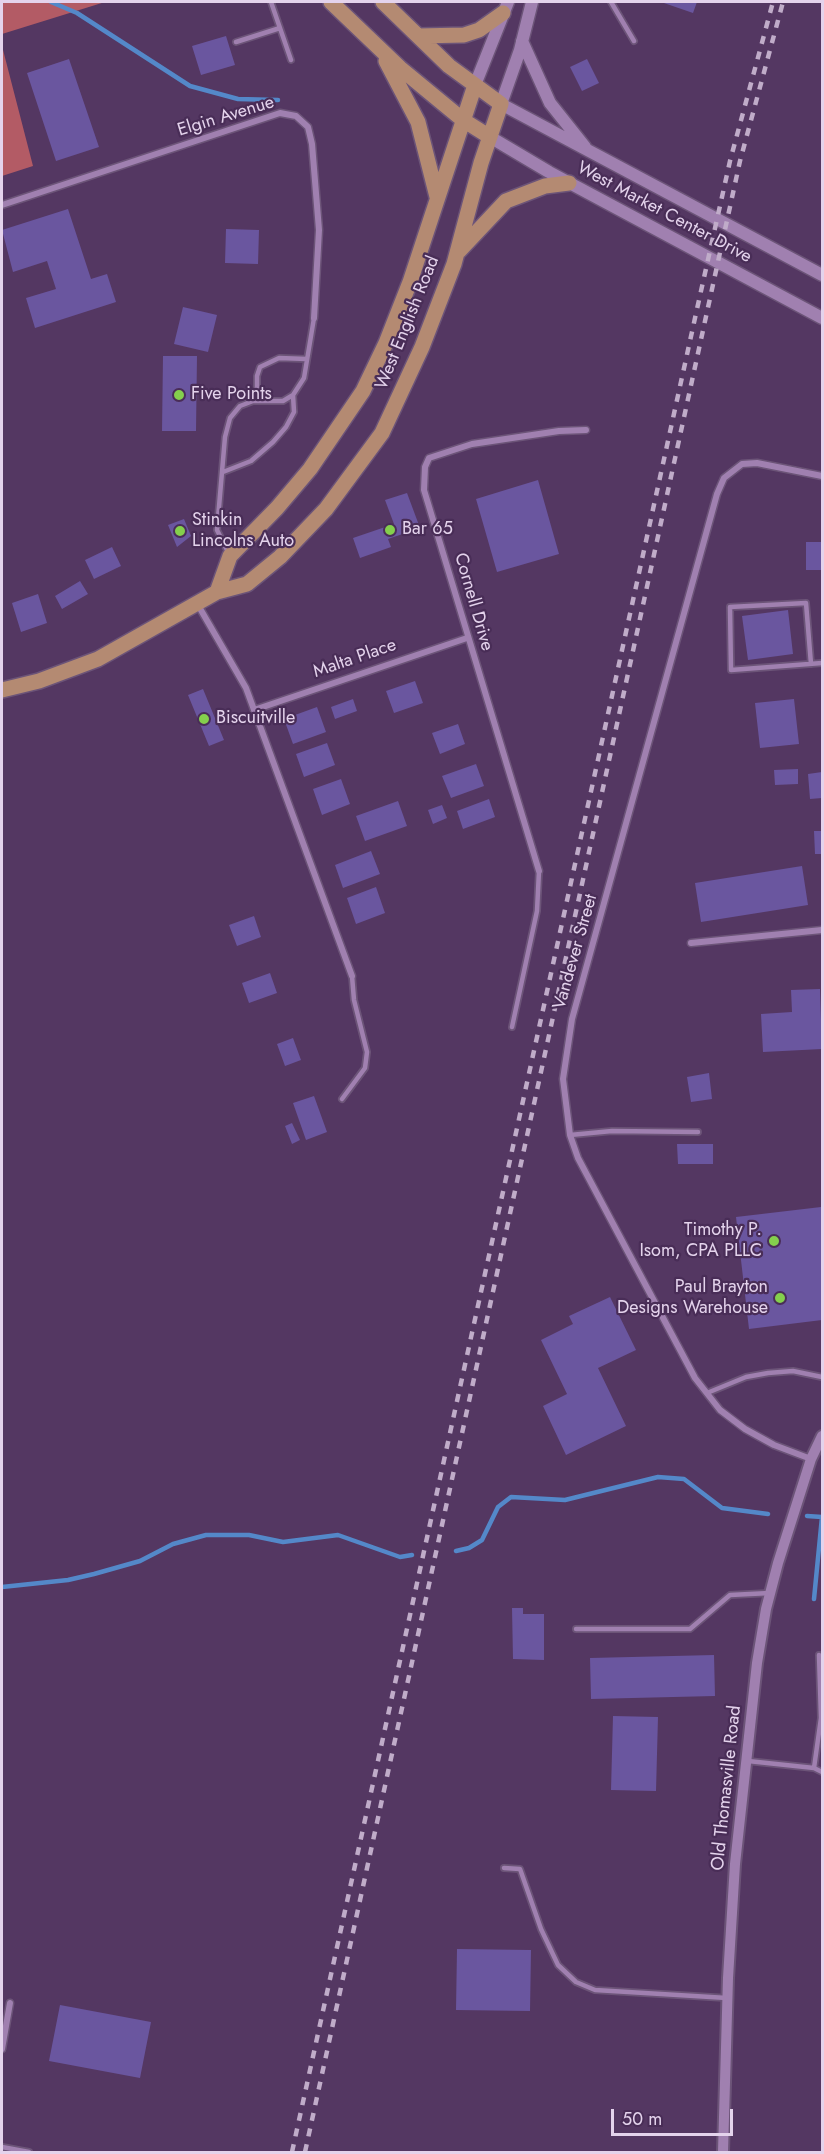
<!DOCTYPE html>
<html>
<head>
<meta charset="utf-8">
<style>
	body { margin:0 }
	#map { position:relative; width:824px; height:2154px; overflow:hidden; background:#543762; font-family:Jost,sans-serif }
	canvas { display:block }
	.frame { position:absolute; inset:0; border:3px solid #e4d3ec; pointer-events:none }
	.scale { position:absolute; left:611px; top:2109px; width:122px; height:27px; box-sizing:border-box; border:3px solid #e4d3ec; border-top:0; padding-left:8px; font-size:18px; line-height:21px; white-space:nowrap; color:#e4d3ec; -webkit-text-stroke:4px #492d57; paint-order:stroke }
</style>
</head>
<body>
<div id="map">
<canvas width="824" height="2154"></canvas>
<div class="frame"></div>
<div class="scale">50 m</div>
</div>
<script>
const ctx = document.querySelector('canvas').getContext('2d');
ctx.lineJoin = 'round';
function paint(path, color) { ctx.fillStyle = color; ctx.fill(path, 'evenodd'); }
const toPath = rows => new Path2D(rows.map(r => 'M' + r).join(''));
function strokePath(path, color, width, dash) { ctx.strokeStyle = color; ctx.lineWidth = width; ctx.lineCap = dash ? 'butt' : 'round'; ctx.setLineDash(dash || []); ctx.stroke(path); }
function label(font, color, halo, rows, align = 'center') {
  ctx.font = font + ' Jost,sans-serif'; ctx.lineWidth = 4.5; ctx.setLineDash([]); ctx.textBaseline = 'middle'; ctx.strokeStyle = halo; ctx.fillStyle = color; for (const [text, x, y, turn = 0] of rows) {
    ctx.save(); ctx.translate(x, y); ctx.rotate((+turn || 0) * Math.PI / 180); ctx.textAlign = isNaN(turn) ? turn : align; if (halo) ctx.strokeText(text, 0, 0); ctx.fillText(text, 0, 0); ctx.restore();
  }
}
paint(toPath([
	[2,2,105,2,2,34],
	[2,46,33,166,2,176]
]), '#b35b65');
strokePath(toPath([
	[51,2,77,13,190,86,238,99,278,100],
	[807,1516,822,1517],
	[456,1551,469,1548,482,1540,498,1507,511,1497,565,1500,658,1477,684,1479,722,1508,768,1514],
	[2,1587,68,1580,94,1574,140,1561,173,1544,206,1535,249,1535,283,1542,338,1535,400,1557,412,1555],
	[814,1599,822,1517]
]), '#5488c9', 4.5);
paint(toPath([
	[661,2,697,2,693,13],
	[226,36,235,65,201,75,192,46],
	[69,59,99,147,56,161,27,73],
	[587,59,599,83,582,91,570,67],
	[68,209,91,279,107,274,116,302,35,328,26,298,56,289,47,261,13,272,2,230],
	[226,229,259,230,258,264,225,263],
	[183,307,217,315,208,352,174,344],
	[163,356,197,356,196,431,162,431],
	[538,480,559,554,497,572,476,499],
	[407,493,420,528,388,539,391,547,360,558,353,538,394,524,385,500],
	[184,519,191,536,177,547,168,525],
	[806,542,822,542,822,570,806,570],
	[112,547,121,566,94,579,85,560],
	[80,581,88,594,62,609,55,596],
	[38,594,47,623,21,632,12,603],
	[788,610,793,654,748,660,742,616],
	[415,681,423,703,394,713,386,691],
	[203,689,224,740,209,746,188,695],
	[353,699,357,711,335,719,331,707],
	[794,699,799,744,760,748,755,703],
	[317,707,326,732,293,744,284,719],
	[458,724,465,744,440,754,432,733],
	[327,743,335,765,304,777,296,754],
	[476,764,484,786,451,798,442,776],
	[798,769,798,784,775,785,774,770],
	[822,772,822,798,810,799,808,774],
	[341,779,350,804,322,815,313,789],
	[489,799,495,817,463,829,457,811],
	[398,801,407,826,365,841,356,816],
	[442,805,447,818,433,824,428,810],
	[814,831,822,831,822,854,815,854],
	[371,851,380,874,343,888,335,865],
	[802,866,808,905,701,922,695,883],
	[376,887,385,913,356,924,347,898],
	[254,916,261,937,237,946,229,925],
	[270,973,277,993,249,1003,242,983],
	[820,989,822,1049,763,1052,761,1014,792,1012,791,990],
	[293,1038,301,1060,285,1066,277,1044],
	[709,1073,712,1099,691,1102,687,1077],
	[314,1096,327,1132,306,1140,293,1103],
	[292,1123,300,1140,292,1144,285,1126],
	[677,1144,713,1144,713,1164,678,1164],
	[821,1207,822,1320,749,1329,736,1217],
	[610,1297,636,1350,598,1368,626,1426,566,1455,543,1406,567,1394,541,1340,573,1324,569,1316],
	[512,1608,523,1608,523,1614,544,1614,544,1660,513,1659],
	[714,1655,715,1696,591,1699,590,1658],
	[613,1716,658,1717,656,1791,611,1790],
	[457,1949,531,1950,530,2011,456,2010],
	[60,2005,151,2022,140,2078,49,2061]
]), '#6a569f');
const service = toPath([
	[271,2,291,60],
	[611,2,634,41],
	[236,42,280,28],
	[257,401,257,376,260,367,279,358,307,359],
	[223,472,251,461,273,442,286,427,294,412,293,395],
	[229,554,217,530,225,437,230,418,240,406,253,401,283,401,293,395,304,378,314,318],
	[811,664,806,603,730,607,731,670,822,663],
	[512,1027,537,911,539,871],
	[342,1099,365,1068,367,1052,354,1000,352,976],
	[570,1135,612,1131,698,1132],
	[707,1393,746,1377,768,1373,793,1371,822,1377],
	[576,1629,690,1629,730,1595,770,1593],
	[748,1761,814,1768,821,1718,819,1655],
	[814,1768,822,1772],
	[504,1868,520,1869,541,1929,558,1965,576,1982,595,1990,727,1998],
	[2,2147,29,2152]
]);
const minor = toPath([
	[2,205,280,113,296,116,308,127,312,144,319,230,314,318],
	[198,605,246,688,352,976],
	[254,710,467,638],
	[539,871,424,490,425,467,429,458,472,444,559,431,586,430],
	[691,943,822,930],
	[811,1459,774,1445,745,1429,720,1410,695,1378,578,1158,570,1135,563,1079,572,1019,717,494,724,478,742,464,757,463,822,476],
	[2,2049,10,2003]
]);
const tertiary = toPath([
	[723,2152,728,1978,735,1864,757,1663,766,1609,778,1563,811,1459,822,1436]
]);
const secondary = toPath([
	[532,2,520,50,501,104,822,275],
	[522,41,550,103,585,147],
	[475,85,508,2],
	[490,137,549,172,822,318]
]);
const primary = toPath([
	[331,2,400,68,463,120,490,137],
	[418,36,464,35,479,30,503,13],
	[386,61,418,122,437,197],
	[459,251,506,201,545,186,569,183],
	[217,592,230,556,277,508,310,469,363,391,386,343,410,282,475,85],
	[2,690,39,681,98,659,217,592,247,584,280,557,326,509,382,433,422,347,454,264,481,163,501,104,449,66,383,2]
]);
strokePath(service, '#6c5478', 8);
strokePath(minor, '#6c5478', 9);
strokePath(tertiary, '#6c5478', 14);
strokePath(secondary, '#6c5478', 15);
strokePath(primary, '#6c5478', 18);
strokePath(service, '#a080b0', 4.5);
strokePath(minor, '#a080b0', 6);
strokePath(tertiary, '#a080b0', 10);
strokePath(secondary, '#a080b0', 12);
strokePath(primary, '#b48a72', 15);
strokePath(toPath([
	[292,2152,697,309,730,161,773,2],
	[305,2152,740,161,783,2]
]), '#c0acc9', 4.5, [8, 8]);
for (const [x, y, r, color] of [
	[179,395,6,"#84cf4d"],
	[390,530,6,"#84cf4d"],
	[180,531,6,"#84cf4d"],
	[204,719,6,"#84cf4d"],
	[774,1241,6,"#84cf4d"],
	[780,1298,6,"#84cf4d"]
]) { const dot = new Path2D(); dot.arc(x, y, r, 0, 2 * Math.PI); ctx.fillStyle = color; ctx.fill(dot); strokePath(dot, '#492d57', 2); }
label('18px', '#e4d3ec', '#492d57', [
	["Elgin Avenue",226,117,-17],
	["West Market Center Drive",664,213,28],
	["West English Road",408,323,-68],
	["Cornell Drive",473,602,74],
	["Malta Place",355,659,-19],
	["Vandever Street",576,952,-74],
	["Old Thomasville Road",727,1788,-84]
]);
label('18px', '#e4d3ec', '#492d57', [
	["Five Points",191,395],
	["Stinkin",192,521],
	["Lincolns Auto",192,542],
	["Bar 65",402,530],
	["Biscuitville",216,719],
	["Timothy P.",762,1231,"right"],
	["Isom, CPA PLLC",762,1252,"right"],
	["Paul Brayton",768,1288,"right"],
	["Designs Warehouse",768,1309,"right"]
], 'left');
</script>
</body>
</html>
